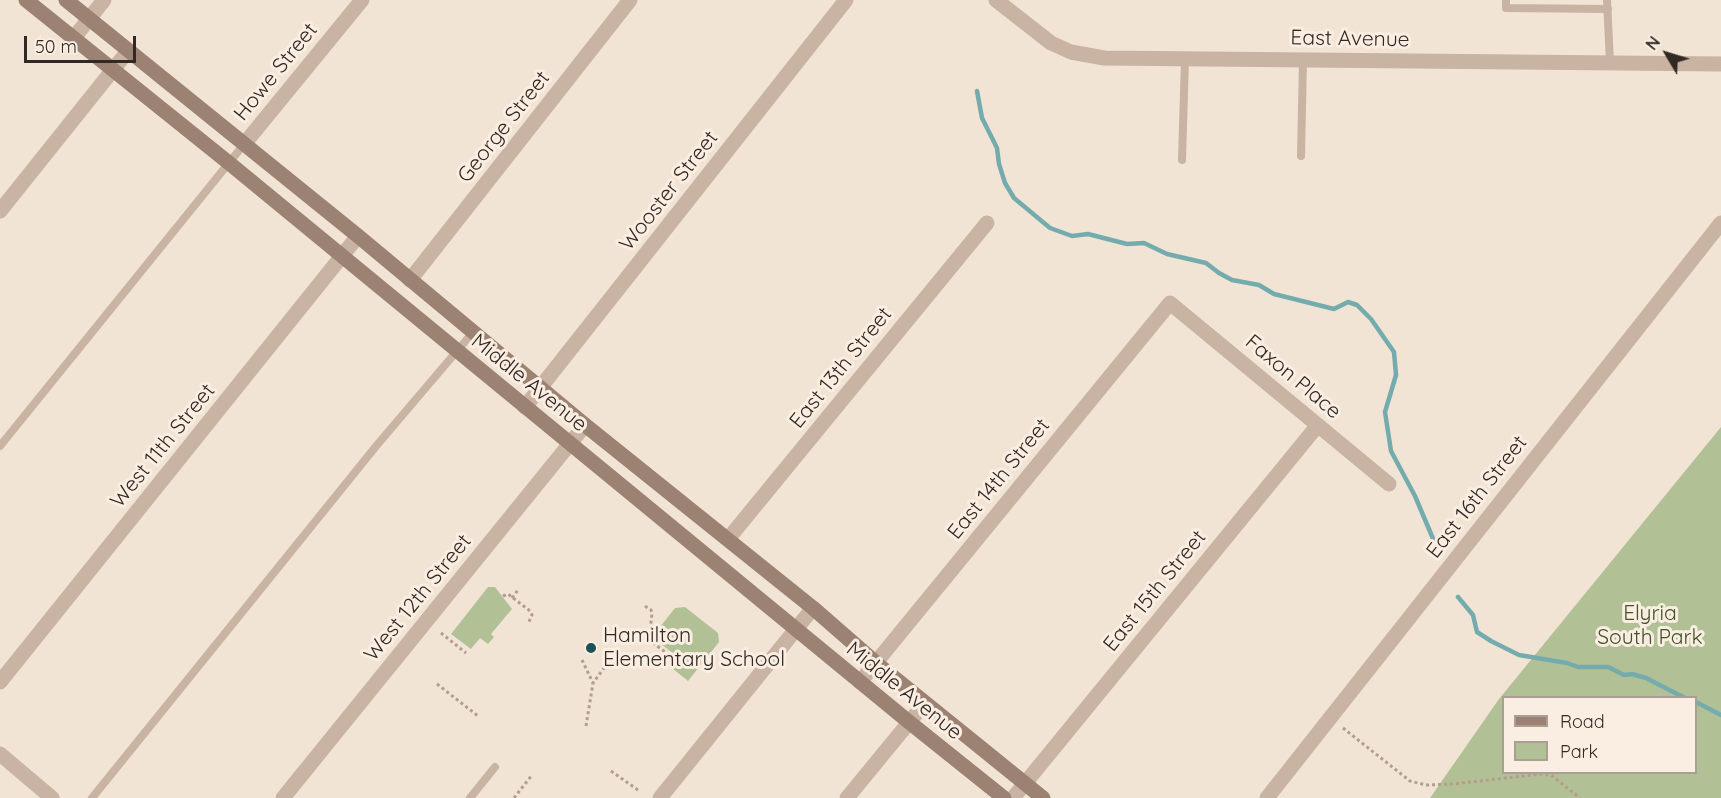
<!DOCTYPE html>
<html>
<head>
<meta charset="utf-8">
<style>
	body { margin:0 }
	#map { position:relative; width:1721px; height:798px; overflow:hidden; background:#f1e4d5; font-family:Quicksand,sans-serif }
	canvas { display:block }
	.legend { position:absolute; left:1502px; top:696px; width:195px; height:78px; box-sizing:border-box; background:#f9eee1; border:2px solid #aa9f95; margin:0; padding:8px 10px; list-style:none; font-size:18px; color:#332924 }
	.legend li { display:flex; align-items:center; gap:12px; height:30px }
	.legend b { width:30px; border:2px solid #aa9f95 }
	.north { position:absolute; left:1637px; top:24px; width:60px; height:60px; -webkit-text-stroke:4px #f9eee1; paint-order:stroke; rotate:308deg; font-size:16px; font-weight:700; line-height:24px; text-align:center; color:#332924 }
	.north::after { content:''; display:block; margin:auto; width:21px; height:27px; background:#332924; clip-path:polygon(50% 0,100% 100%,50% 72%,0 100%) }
	.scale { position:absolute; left:24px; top:36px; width:112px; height:27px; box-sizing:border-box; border:3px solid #332924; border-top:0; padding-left:8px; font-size:18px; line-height:21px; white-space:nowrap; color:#332924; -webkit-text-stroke:4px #f9eee1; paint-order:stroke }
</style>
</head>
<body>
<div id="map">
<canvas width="1721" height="798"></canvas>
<ul class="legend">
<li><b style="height:8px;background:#9c8273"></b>Road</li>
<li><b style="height:16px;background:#b2c096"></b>Park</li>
</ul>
<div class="north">N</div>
<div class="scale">50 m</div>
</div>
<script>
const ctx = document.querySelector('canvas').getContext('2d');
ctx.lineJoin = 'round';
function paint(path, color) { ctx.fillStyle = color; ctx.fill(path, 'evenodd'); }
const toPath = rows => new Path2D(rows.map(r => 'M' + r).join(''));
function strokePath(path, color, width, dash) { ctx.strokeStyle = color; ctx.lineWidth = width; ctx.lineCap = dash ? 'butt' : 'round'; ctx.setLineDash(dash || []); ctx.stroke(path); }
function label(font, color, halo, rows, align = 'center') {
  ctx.font = font + ' Quicksand,sans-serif'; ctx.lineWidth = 6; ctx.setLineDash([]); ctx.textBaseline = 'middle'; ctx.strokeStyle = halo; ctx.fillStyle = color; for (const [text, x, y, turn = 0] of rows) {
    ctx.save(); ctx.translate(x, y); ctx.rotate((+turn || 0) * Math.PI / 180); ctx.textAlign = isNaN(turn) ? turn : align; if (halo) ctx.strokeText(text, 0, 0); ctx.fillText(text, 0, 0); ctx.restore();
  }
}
paint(toPath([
	[1721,427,1721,798,1430,798,1499,699],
	[1504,698,1696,698,1696,772,1504,772],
	[488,587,495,587,512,609,491,634,494,637,488,644,480,638,471,649,451,634],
	[685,607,718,633,719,642,688,681,672,668,679,658,652,637,675,608]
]), '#b2c096');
strokePath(toPath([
	[977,91,982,118,997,148,999,164,1005,183,1014,198,1050,228,1072,236,1088,234,1127,244,1144,243,1167,254,1206,263,1219,273,1232,280,1259,285,1274,294,1334,309,1348,302,1357,305,1371,319,1394,352,1396,375,1385,412,1391,451,1415,496,1434,541],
	[1458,597,1473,615,1477,632,1491,641,1519,655,1567,663,1578,667,1608,667,1624,675,1632,674,1646,678,1685,698],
	[1696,702,1721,715]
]), '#74acae', 4.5);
strokePath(toPath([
	[503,596,508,594,530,611,532,615,528,624],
	[512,598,518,590],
	[645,606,651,610,652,613,649,640,676,660],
	[441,633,466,653],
	[582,660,593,683,610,660],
	[437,684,478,716],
	[586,726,593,683],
	[1343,728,1410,781,1426,785,1453,784,1542,774,1551,775,1580,798],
	[611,771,638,790],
	[514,798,532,775]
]), '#b49d8c', 3, [3, 3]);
strokePath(toPath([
	[1506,0,1506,8,1608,9],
	[1607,0,1610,63],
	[1301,156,1303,60],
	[1182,160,1185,59],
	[0,446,245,143],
	[92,798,377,445,474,331],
	[470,798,495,767]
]), '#c9b3a2', 8);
strokePath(toPath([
	[73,39,104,0],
	[245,143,362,0],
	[0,211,128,51],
	[410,280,630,0],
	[525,407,846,0],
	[728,539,987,223],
	[0,682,358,236],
	[860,682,1170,303,1389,484],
	[0,754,52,798],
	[283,798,585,425],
	[660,798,813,608],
	[847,798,925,703],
	[1013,798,1318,425]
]), '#c9b3a2', 15);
strokePath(toPath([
	[996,0,1051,43,1071,52,1104,58,1721,64],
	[1267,798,1721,223]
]), '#c9b3a2', 15);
strokePath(toPath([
	[26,0,229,163,909,722,1004,798],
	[66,0,358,236,585,425,813,608,876,663,1043,798]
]), '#9c8273', 15);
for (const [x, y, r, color] of [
	[591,648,6,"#1a5255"]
]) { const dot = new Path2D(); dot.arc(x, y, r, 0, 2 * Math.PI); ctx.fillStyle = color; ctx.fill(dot); strokePath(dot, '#f9eee1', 2); }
label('21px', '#332924', '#f9eee1', [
	["East Avenue",1350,39,1],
	["Howe Street",276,72,-51],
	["George Street",504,127,-52],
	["Wooster Street",669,191,-52],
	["East 13th Street",841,368,-51],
	["Faxon Place",1293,377,40],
	["Middle Avenue",529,383,39],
	["West 11th Street",163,446,-51],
	["East 14th Street",999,479,-51],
	["East 16th Street",1477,497,-52],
	["East 15th Street",1155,591,-51],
	["West 12th Street",418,598,-51],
	["Middle Avenue",904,691,39]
]);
label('21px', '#435228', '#f9eee1', [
	["Elyria",1650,614],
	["South Park",1650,638]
]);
label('21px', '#332924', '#f9eee1', [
	["Hamilton",603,636],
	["Elementary School",603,660]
], 'left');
</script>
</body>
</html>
